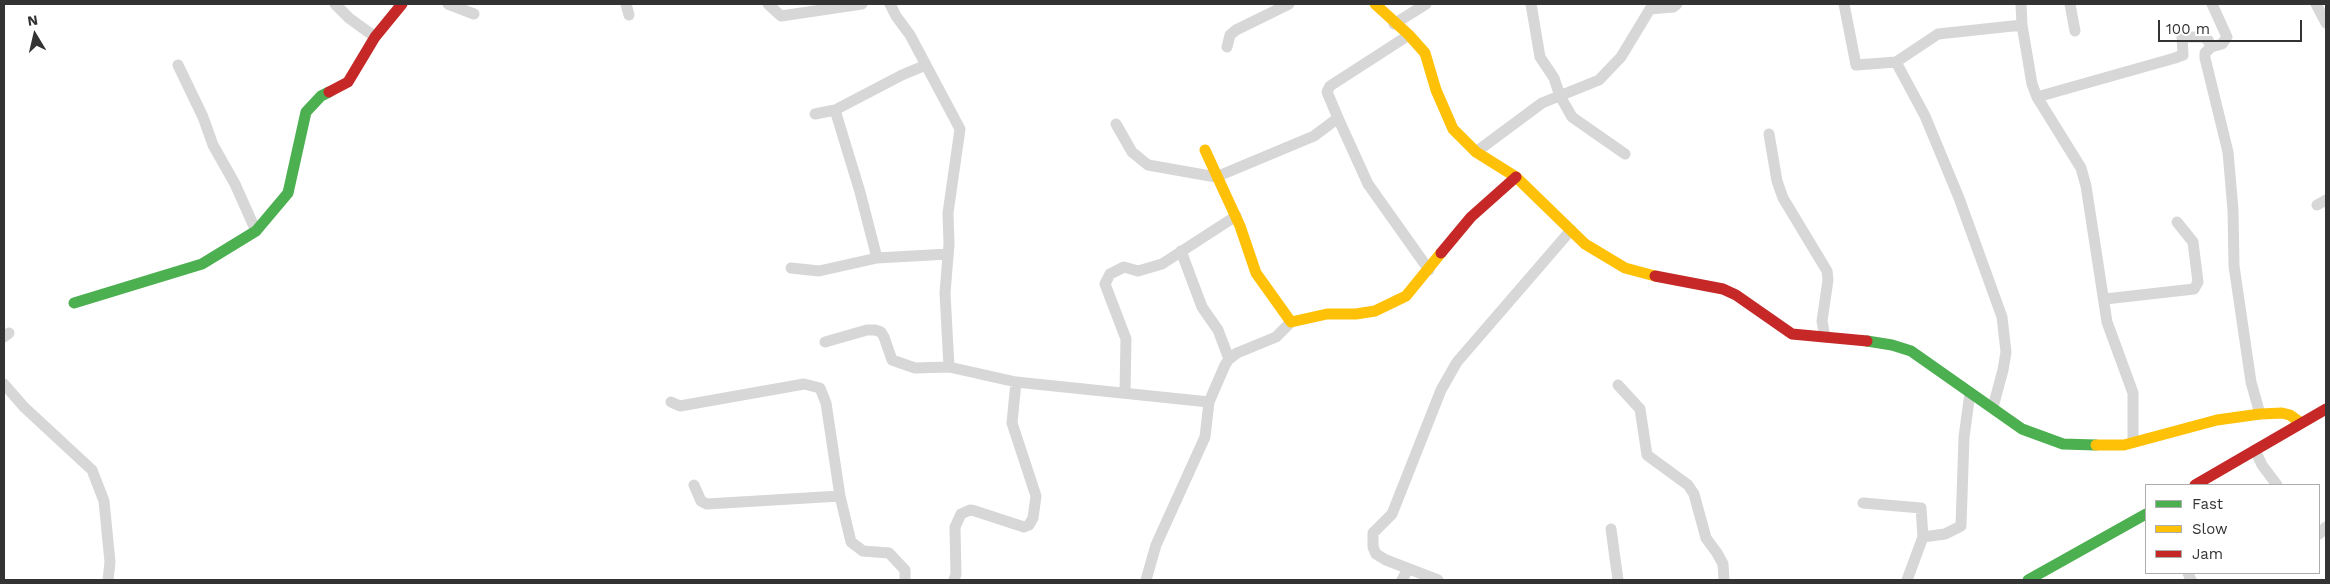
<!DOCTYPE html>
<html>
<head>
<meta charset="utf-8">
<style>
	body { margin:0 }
	#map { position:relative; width:2330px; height:584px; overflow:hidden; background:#fff; font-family:"Work Sans",sans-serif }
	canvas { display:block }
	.frame { position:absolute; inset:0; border:5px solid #333; pointer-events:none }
	.legend { position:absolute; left:2145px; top:484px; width:175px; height:90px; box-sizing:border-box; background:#fff; border:1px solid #adadad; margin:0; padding:6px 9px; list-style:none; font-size:15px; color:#333 }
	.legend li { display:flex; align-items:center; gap:10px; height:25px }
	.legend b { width:25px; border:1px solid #adadad }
	.north { position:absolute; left:10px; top:10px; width:50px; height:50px; -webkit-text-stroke:4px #fff; paint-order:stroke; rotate:351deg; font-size:14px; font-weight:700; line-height:20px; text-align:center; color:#333 }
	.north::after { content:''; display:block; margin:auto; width:18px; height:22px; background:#333; clip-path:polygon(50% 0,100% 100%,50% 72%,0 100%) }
	.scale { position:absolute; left:2158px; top:20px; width:144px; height:22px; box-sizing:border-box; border:2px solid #333; border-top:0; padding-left:6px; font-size:15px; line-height:18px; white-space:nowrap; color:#333; -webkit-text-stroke:4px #fff; paint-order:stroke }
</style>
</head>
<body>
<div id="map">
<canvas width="2330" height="584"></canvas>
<div class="frame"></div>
<ul class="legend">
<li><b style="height:6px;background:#4caf50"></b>Fast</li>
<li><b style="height:6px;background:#ffc107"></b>Slow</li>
<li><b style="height:6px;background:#c62828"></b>Jam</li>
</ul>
<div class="north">N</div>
<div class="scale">100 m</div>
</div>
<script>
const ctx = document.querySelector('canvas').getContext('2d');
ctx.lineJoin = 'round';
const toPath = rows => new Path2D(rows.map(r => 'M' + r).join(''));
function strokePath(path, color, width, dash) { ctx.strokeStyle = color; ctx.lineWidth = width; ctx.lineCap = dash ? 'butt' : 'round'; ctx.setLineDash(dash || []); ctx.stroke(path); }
strokePath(toPath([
	[335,4,349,18,375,37],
	[448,4,474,14],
	[626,4,629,15],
	[768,4,781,16,862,4],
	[890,4,896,16,910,35,960,129,948,213,949,244,945,293,949,367],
	[1531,4,1540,57,1554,78,1560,96,1572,117,1625,154],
	[1844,4,1856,65,1896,62,1938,34,2022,25],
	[2021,4,2022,25,2032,84,2037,97,2081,168,2086,186,2107,322,2133,393,2133,441],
	[2070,4,2075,31],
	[2212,4,2227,37,2222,44,2211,47,2205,53,2205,58,2228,152,2233,210,2234,266,2251,382,2260,414],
	[2316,4,2326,23],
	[1394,24,1426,4],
	[1227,47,1230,35,1236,30,1289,4],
	[1896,62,1925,116,1959,198,2002,317,2006,352,2003,370,1993,407],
	[178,65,203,117,213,145,235,184,256,231],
	[2037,97,2175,58,2183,55,2182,37,2203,37,2208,40,2211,47],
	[835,110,860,192,877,258],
	[815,114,835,110,902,75,926,65],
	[1338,118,1327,92,1330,86,1409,35],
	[1116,124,1132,152,1148,165,1216,177,1314,136,1338,118,1368,184,1429,270],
	[1769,134,1777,181,1783,198,1827,271,1828,280,1822,321,1825,337],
	[1476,152,1542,103,1599,80,1621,57,1650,9,1673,7,1677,4],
	[2317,205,2326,200],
	[1181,251,1202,307,1218,330,1229,359],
	[791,268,819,271,877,258,948,254],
	[2105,299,2194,289,2198,282,2193,242,2177,222],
	[4,337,9,333],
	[825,342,867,330,875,330,881,332,884,337,892,360,915,368,949,367,1016,382,1209,402],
	[4,384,24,407,92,470,104,501,110,562,108,580],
	[1618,385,1640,409,1647,455,1688,485,1694,494,1706,538,1717,553,1723,564,1724,580],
	[1125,392,1126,339,1105,284,1110,274,1124,267,1138,271,1162,264,1236,216],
	[671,402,680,406,804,384,820,388,826,403,840,496,851,542,863,551,889,553,905,570,905,580],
	[2255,450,2262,465,2277,485],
	[694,485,701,501,707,504,840,496],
	[1863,503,1921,508,1923,537],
	[1611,529,1618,580],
	[2319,534,2326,527],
	[2188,573,2191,580],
	[954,580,956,574,955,527,961,514,970,510,975,511,1024,527,1029,525,1033,518,1036,496,1012,423,1016,382],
	[1146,580,1156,545,1205,437,1209,402,1225,365,1229,359,1237,353,1276,337,1291,322],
	[1402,580,1408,569],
	[1438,580,1386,560,1376,554,1373,547,1373,533,1392,514,1441,390,1457,362,1571,230],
	[1907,580,1923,537,1945,534,1961,526,1964,437,1970,393]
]), '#d7d7d7', 11);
strokePath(toPath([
	[74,303,202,264,256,231,288,193,306,112,321,96,329,92],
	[1867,341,1892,345,1911,351,2022,429,2063,444,2096,445],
	[2028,580,2146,514]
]), '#4caf50', 11);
strokePath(toPath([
	[1375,4,1409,35,1425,53,1436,90,1453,129,1476,152,1516,177,1585,244,1625,268,1655,276],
	[1205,150,1240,226,1256,273,1291,322,1327,314,1356,314,1375,311,1406,296,1441,253],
	[2096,445,2124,445,2217,420,2260,414,2282,413,2290,415,2301,423]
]), '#ffc107', 11);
strokePath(toPath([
	[329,92,348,82,375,37,402,4],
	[1441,253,1471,217,1516,177],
	[1655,276,1723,289,1736,295,1792,334,1867,341],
	[2195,485,2326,409]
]), '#c62828', 11);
</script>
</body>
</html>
